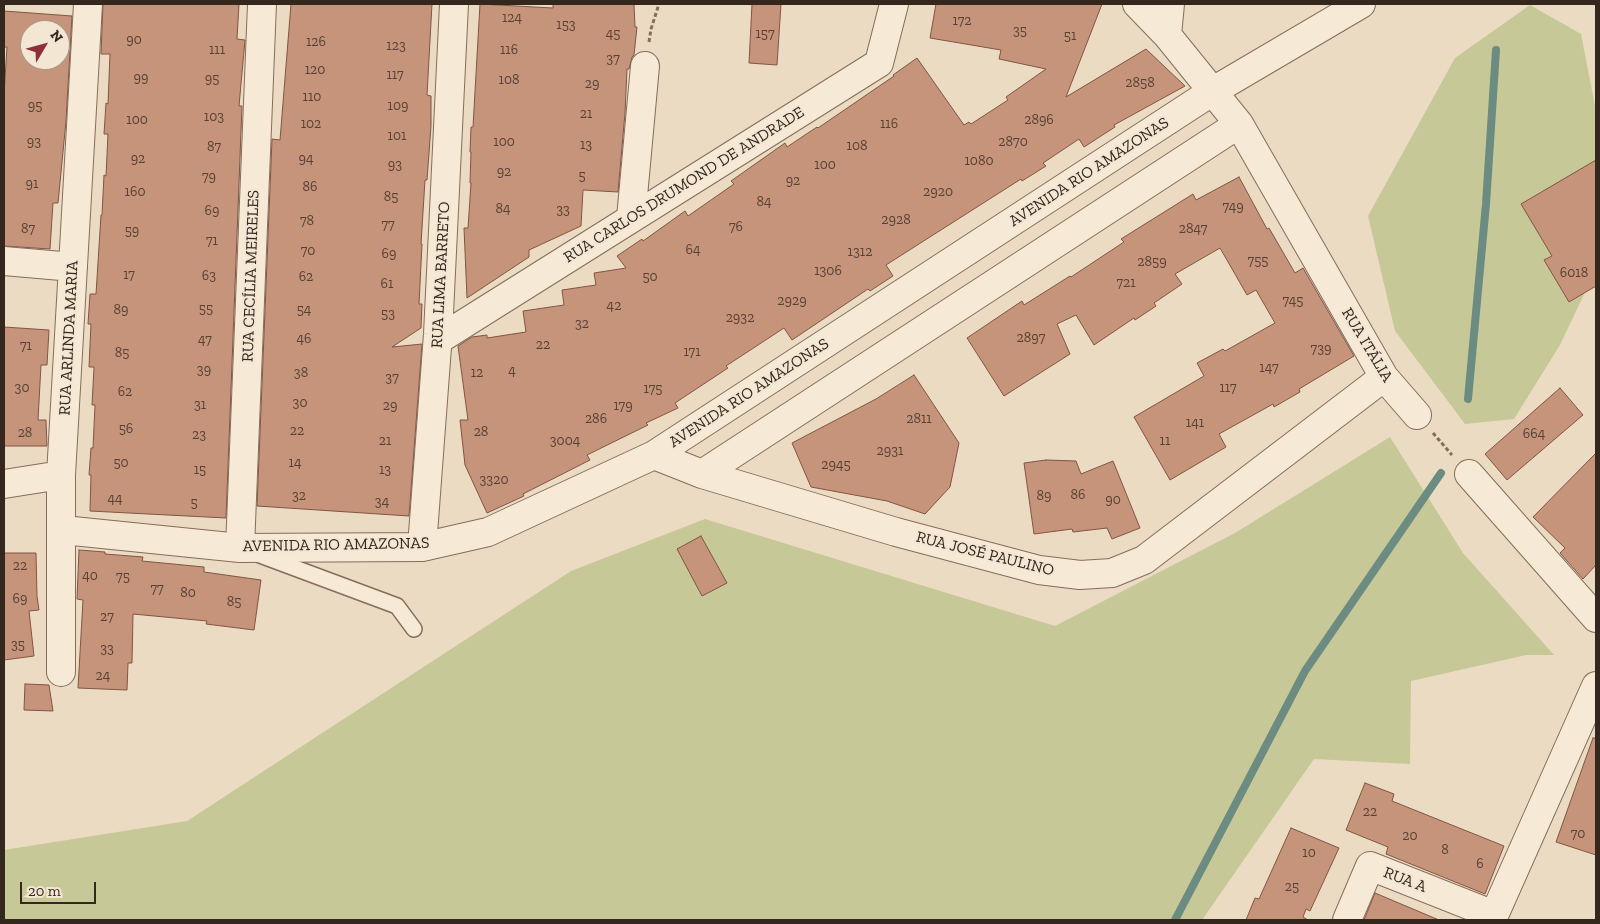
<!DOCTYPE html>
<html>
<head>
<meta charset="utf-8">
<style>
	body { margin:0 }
	#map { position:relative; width:1600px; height:924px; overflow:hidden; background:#ebdbc3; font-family:"Zilla Slab",serif }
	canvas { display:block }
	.frame { position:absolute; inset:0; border:5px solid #34271e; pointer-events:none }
	.north { position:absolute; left:20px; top:20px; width:50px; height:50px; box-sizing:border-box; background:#f3e6d2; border:1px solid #a79a8a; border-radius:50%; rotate:53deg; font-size:14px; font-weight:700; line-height:20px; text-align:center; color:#34271e }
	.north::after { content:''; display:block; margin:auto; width:18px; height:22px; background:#8f2f39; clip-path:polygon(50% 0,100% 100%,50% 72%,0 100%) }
	.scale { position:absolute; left:20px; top:882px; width:76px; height:22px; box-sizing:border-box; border:2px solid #34271e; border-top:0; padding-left:6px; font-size:15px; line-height:18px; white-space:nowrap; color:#34271e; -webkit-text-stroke:4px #f3e6d2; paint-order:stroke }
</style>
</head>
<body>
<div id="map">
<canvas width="1600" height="924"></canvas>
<div class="frame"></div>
<div class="north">N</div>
<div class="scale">20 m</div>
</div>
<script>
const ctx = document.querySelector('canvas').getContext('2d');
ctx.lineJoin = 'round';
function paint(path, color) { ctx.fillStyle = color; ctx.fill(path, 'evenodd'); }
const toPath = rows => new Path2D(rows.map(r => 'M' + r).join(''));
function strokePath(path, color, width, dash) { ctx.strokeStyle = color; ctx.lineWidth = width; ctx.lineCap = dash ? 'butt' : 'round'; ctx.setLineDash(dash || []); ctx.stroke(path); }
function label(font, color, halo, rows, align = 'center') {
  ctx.font = font + ' "Zilla Slab",serif'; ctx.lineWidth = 4; ctx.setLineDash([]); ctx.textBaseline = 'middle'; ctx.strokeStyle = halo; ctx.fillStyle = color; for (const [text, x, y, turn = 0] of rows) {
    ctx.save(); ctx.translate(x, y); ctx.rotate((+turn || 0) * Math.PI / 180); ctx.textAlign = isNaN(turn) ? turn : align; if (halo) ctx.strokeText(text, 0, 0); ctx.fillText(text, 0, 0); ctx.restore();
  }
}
paint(toPath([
	[1530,5,1581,34,1596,111,1596,269,1560,345,1514,419,1465,424,1395,331,1368,216,1455,58],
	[1390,437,1463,553,1554,655,1526,655,1411,681,1410,764,1314,759,1202,920,4,920,4,850,187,821,571,571,705,519,1055,626,1235,533]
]), '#c7c898');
strokePath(toPath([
	[1468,399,1486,204,1496,50],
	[1175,920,1305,671,1441,473]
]), '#6c8b81', 8);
const building = toPath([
	[103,4,239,4,237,39,245,40,239,106,242,106,226,518,90,511,91,475,89,475,91,448,93,448,95,405,92,405,94,367,89,367,91,324,88,324,90,294,96,294,101,215,102,215,104,175,106,176,108,134,104,134,106,103,108,104,110,54,101,54,103,4],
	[291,4,432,4,427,95,431,96,431,126,427,180,425,180,421,244,422,244,419,304,422,304,421,328,392,347,422,344,409,516,257,506,272,139,280,140,291,4],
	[480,4,553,8,553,4,634,4,635,27,637,27,634,55,632,57,629,69,627,69,625,113,618,192,583,190,581,226,529,250,529,257,467,298,464,228,468,228,471,183,470,183,471,152,470,152,471,127,473,127,480,4],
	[752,4,781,4,777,65,749,63,752,4],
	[936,4,1102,4,1066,97,1146,49,1185,86,1114,125,1115,127,1084,147,1079,139,1043,163,1046,166,1022,181,1021,179,886,265,893,276,870,291,868,289,792,340,784,328,726,366,728,368,675,403,678,408,646,423,648,425,587,455,590,460,523,494,524,496,487,513,465,465,460,420,468,420,458,346,472,337,487,335,487,338,526,332,523,311,564,305,562,290,596,285,594,273,626,268,617,256,642,239,643,241,685,211,688,216,734,184,731,181,785,143,787,147,817,127,818,128,894,76,893,75,917,58,964,125,969,122,971,124,1008,100,1006,97,1046,69,999,59,1001,50,930,38,936,4],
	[4,11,72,16,66,121,58,203,53,203,50,249,4,246,4,94,7,47,4,47,4,11],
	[30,30,60,30,60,60,30,60,30,30],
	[1596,160,1596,286,1569,302,1544,260,1552,256,1521,204,1596,160],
	[1239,177,1267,229,1269,228,1295,273,1303,268,1354,356,1299,389,1300,392,1274,407,1273,404,1219,434,1226,447,1170,480,1134,417,1204,376,1197,363,1223,349,1225,351,1275,323,1256,290,1247,295,1220,248,1175,274,1182,284,1154,303,1156,306,1135,320,1134,318,1094,345,1076,315,1057,324,1070,354,1004,396,967,338,1022,301,1024,305,1070,276,1071,277,1124,242,1121,239,1193,194,1196,200,1239,177],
	[4,327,49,330,47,365,41,365,38,420,46,420,47,446,4,446,4,327],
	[914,375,959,443,950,487,925,514,887,501,811,487,792,443,876,399,914,375],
	[1560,388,1583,415,1507,480,1485,454,1560,388],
	[1596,453,1596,565,1583,579,1560,553,1565,548,1533,517,1596,453],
	[1046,460,1076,461,1081,474,1113,461,1140,528,1112,539,1107,528,1073,532,1072,529,1034,534,1024,463,1046,460],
	[701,536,727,583,702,596,677,549,701,536],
	[79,550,105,552,105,554,143,557,142,561,204,567,204,572,261,580,254,630,206,624,207,621,133,614,132,663,128,663,127,690,78,688,83,600,77,599,79,550],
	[4,553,36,553,37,596,39,610,29,611,34,656,4,660,4,553],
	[25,684,49,685,53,711,24,710,25,684],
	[1593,738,1596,738,1596,855,1556,842,1593,738],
	[1365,783,1394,794,1392,801,1504,846,1485,894,1386,854,1388,847,1346,830,1365,783],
	[1291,828,1339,848,1310,911,1306,909,1303,917,1308,920,1246,920,1255,898,1259,899,1291,828],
	[1375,893,1439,920,1364,920,1375,893]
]);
paint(building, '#c6937b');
strokePath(building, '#815542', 1);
const lane = toPath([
	[260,555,397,606,414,629]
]);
const street = toPath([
	[1137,4,1167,35,1239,124,1384,377,1417,415],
	[1167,35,1170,4],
	[631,218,645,66],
	[4,261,73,267],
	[438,340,879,63,894,4],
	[654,455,702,474,896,532,1039,570,1080,575,1112,573,1144,560,1384,377],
	[702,474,1239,124],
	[1469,474,1596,618],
	[4,484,61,475],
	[63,530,240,548,422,547,488,532,654,455,1213,91,1361,4],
	[422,547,438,334,454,4],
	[240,548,262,4],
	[61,672,61,475,88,4],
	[1347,920,1370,866,1494,915],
	[1492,920,1596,686]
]);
strokePath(lane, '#846d5b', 18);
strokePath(street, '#846d5b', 30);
strokePath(toPath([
	[649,42,651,29,659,4],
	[1433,433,1452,455]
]), '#846d5b', 3, [4, 2.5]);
strokePath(lane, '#f6e9d5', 15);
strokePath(street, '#f6e9d5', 28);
label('14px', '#584235', null, [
	["124",512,18],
	["172",962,21],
	["153",566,25],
	["35",1020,31],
	["45",613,34],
	["157",765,34],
	["51",1070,36],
	["90",134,40],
	["126",316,42],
	["123",396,46],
	["111",217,50],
	["116",509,50],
	["37",613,59],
	["120",315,70],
	["117",395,75],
	["99",141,78],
	["95",212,79],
	["108",509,80],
	["2858",1140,83],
	["29",592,84],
	["110",312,97],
	["95",35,106],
	["109",398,106],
	["21",586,114],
	["103",214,117],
	["100",137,120],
	["2896",1039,120],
	["102",311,124],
	["116",889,124],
	["101",397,136],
	["93",34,142],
	["100",504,142],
	["2870",1013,142],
	["13",586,145],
	["108",857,146],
	["87",214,147],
	["92",138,159],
	["94",306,159],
	["1080",979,161],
	["93",395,165],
	["100",825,165],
	["92",504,172],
	["5",582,176],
	["79",209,177],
	["92",793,181],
	["91",32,184],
	["86",310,187],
	["160",135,192],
	["2920",938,192],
	["85",391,197],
	["84",764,202],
	["749",1233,207],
	["84",503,209],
	["33",563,210],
	["69",212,211],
	["2928",896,220],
	["78",307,221],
	["77",388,225],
	["76",736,227],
	["87",28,229],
	["2847",1193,229],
	["59",132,231],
	["71",212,241],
	["64",693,250],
	["70",308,251],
	["1312",860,252],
	["69",389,254],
	["755",1258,261],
	["2859",1152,262],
	["1306",828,271],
	["6018",1574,273],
	["17",129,275],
	["63",209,276],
	["62",306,277],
	["50",650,277],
	["721",1126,283],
	["61",387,284],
	["2929",792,301],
	["745",1293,301],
	["42",614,306],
	["55",206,309],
	["89",121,310],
	["54",304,310],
	["53",388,314],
	["2932",740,318],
	["32",582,324],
	["2897",1031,338],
	["46",304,339],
	["47",205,340],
	["22",543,345],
	["71",26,346],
	["739",1321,349],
	["171",692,352],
	["85",122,353],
	["147",1269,368],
	["39",204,370],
	["4",512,371],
	["38",301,373],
	["12",477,373],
	["37",392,378],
	["30",22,388],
	["117",1228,388],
	["175",653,389],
	["62",125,392],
	["30",300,403],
	["31",200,405],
	["29",390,406],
	["179",623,406],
	["286",596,419],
	["2811",919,419],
	["141",1195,423],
	["56",126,429],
	["22",297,431],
	["28",481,432],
	["28",25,433],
	["664",1534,434],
	["23",199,435],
	["21",385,441],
	["3004",565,441],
	["11",1165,441],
	["2931",890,451],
	["50",121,463],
	["14",295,463],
	["2945",836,465],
	["15",200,470],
	["13",385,470],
	["3320",494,480],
	["86",1078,495],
	["32",299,496],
	["89",1044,496],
	["44",115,499],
	["90",1113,500],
	["34",382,502],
	["5",194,503],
	["22",20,566],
	["40",90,576],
	["75",123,577],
	["77",157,589],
	["80",188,593],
	["69",20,599],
	["85",234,602],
	["27",107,617],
	["35",18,645],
	["33",107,649],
	["24",103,676],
	["22",1370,812],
	["70",1578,834],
	["20",1410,836],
	["8",1445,850],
	["10",1309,853],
	["6",1480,864],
	["25",1292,887]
]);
label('16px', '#34271e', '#f3e6d2', [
	["AVENIDA RIO AMAZONAS",1089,172,-33],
	["RUA CARLOS DRUMOND DE ANDRADE",684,185,-32],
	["RUA LIMA BARRETO",441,275,-87],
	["RUA CECÍLIA MEIRELES",251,276,-88],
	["RUA ARLINDA MARIA",69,338,-87],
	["RUA ITÁLIA",1367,345,59],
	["AVENIDA RIO AMAZONAS",749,393,-33],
	["AVENIDA RIO AMAZONAS",336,545,-1],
	["RUA JOSÉ PAULINO",985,554,14],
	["RUA A",1405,880,21]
]);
</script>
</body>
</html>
